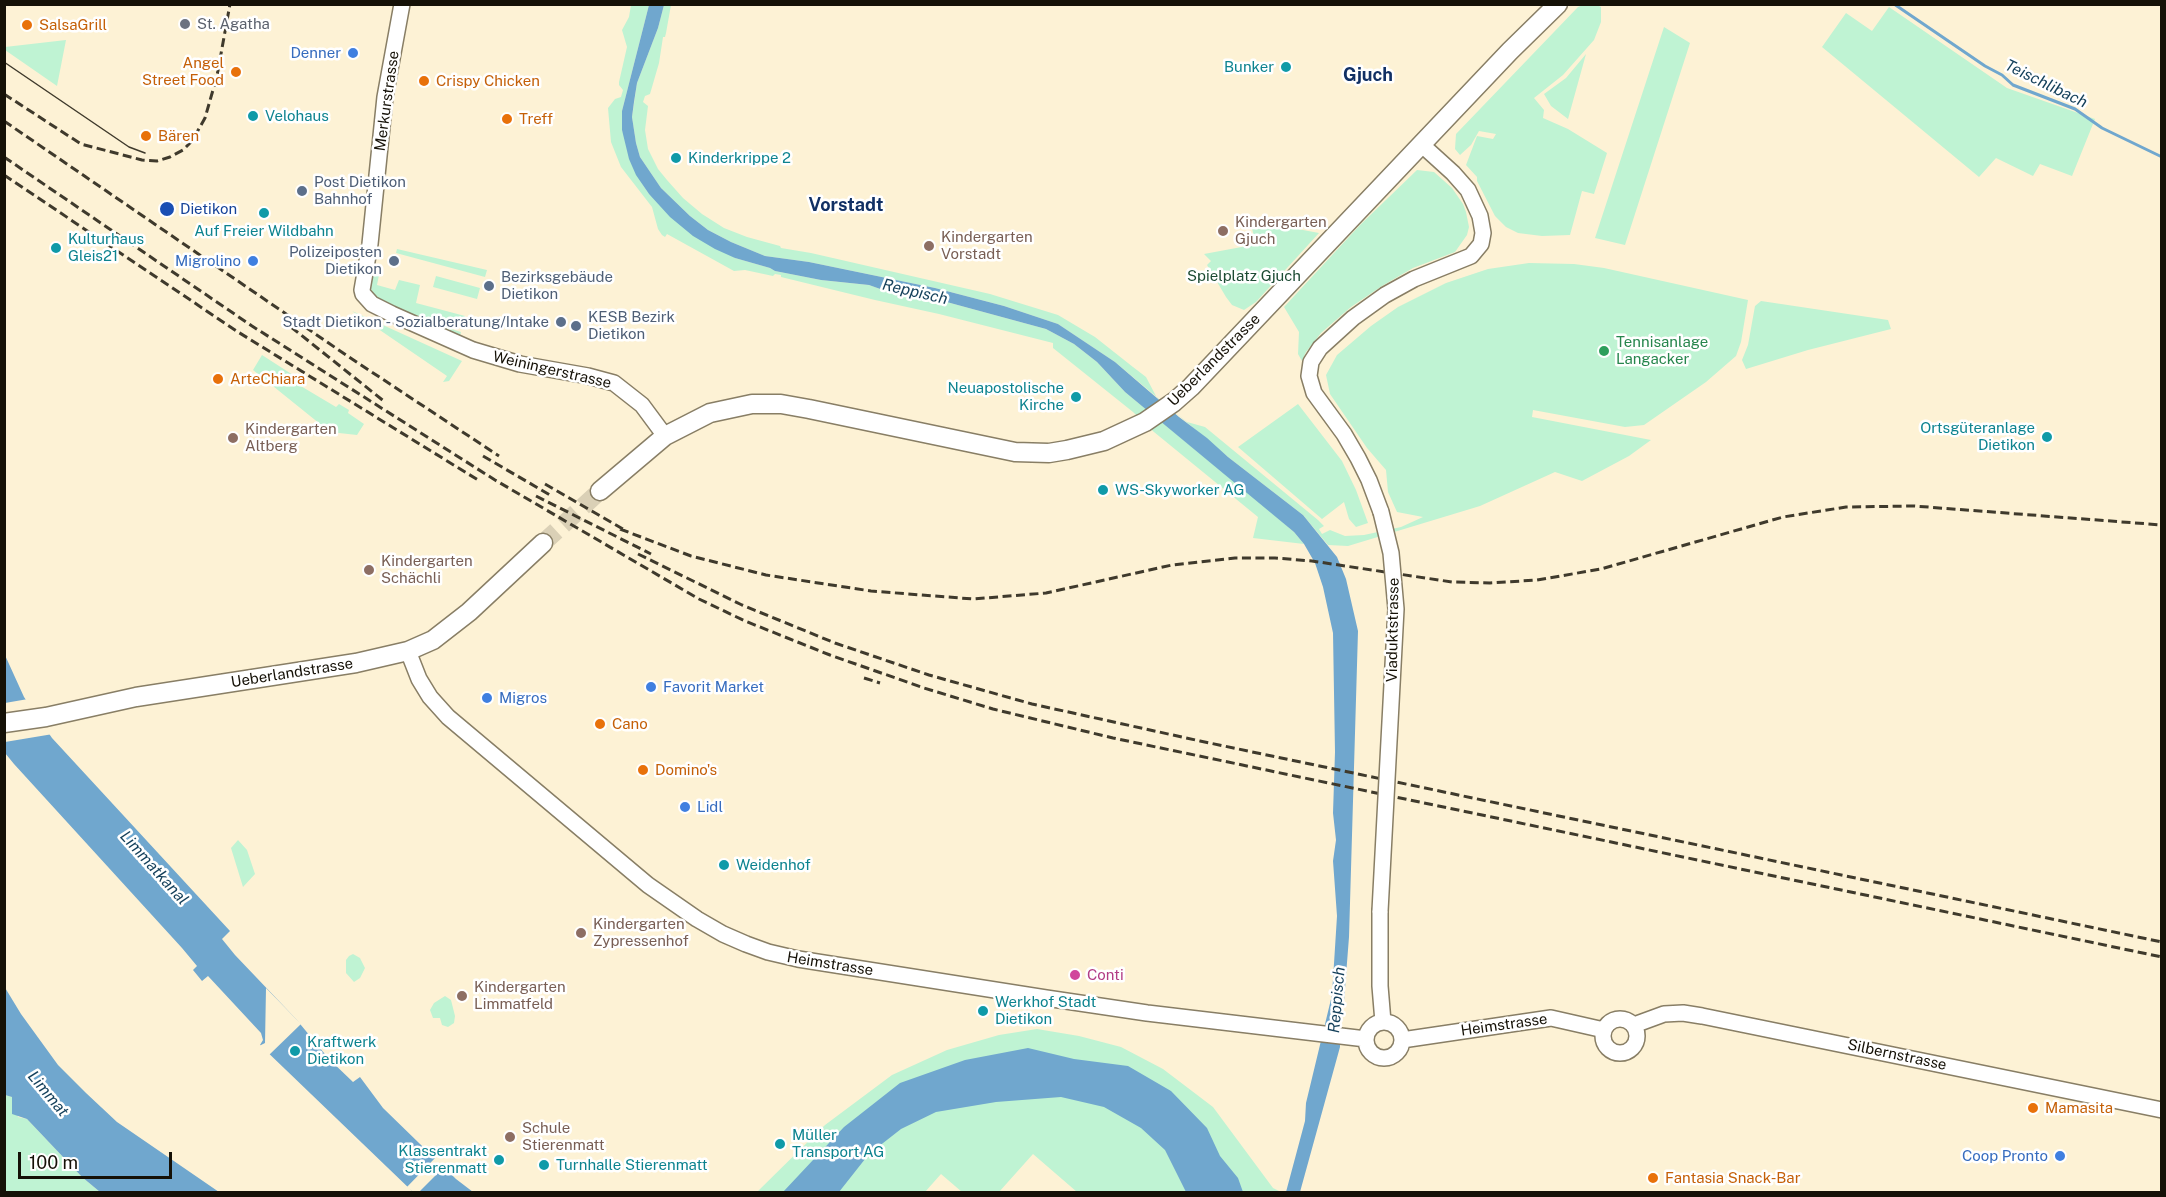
<!DOCTYPE html>
<html>
<head>
<meta charset="utf-8">
<style>
	body { margin:0 }
	#map { position:relative; width:2166px; height:1197px; overflow:hidden; background:#fdf2d5; font-family:"Public Sans",sans-serif }
	canvas { display:block }
	.frame { position:absolute; inset:0; border:6px solid #151107; pointer-events:none }
	.scale { position:absolute; left:18px; top:1152px; width:154px; height:27px; box-sizing:border-box; border:3px solid #151107; border-top:0; padding-left:8px; font-size:18px; line-height:21px; white-space:nowrap; color:#151107; -webkit-text-stroke:4px #fff; paint-order:stroke }
</style>
</head>
<body>
<div id="map">
<canvas width="2166" height="1197"></canvas>
<div class="frame"></div>
<div class="scale">100 m</div>
</div>
<script>
const ctx = document.querySelector('canvas').getContext('2d');
ctx.lineJoin = 'round';
function paint(path, color) { ctx.fillStyle = color; ctx.fill(path, 'evenodd'); }
const toPath = rows => new Path2D(rows.map(r => 'M' + r).join(''));
function strokePath(path, color, width, dash) { ctx.strokeStyle = color; ctx.lineWidth = width; ctx.lineCap = dash ? 'butt' : 'round'; ctx.setLineDash(dash || []); ctx.stroke(path); }
function label(font, color, halo, rows, align = 'center') {
  ctx.font = font + ' "Public Sans",sans-serif'; ctx.lineWidth = 5; ctx.setLineDash([]); ctx.textBaseline = 'middle'; ctx.strokeStyle = halo; ctx.fillStyle = color; for (const [text, x, y, turn = 0] of rows) {
    ctx.save(); ctx.translate(x, y); ctx.rotate((+turn || 0) * Math.PI / 180); ctx.textAlign = isNaN(turn) ? turn : align; if (halo) ctx.strokeText(text, 0, 0); ctx.fillText(text, 0, 0); ctx.restore();
  }
}
paint(toPath([
	[1595,4,1601,7,1601,22,1594,40,1563,75,1534,98,1544,110,1543,118,1568,129,1607,153,1594,194,1582,191,1570,235,1542,236,1518,233,1506,227,1495,216,1477,181,1477,177,1466,165,1477,136,1493,139,1496,134,1479,131,1471,145,1460,155,1455,149,1456,134,1578,7,1583,5],
	[631,5,649,5,622,111,622,130,643,185,649,194,735,258,770,268,775,271,821,280,869,285,900,296,943,301,1046,329,1074,344,1097,362,1125,392,1259,502,1294,532,1304,544,1253,538,1258,517,1154,432,1133,412,1053,348,1053,343,939,314,875,300,781,277,781,275,775,274,773,276,745,270,734,271,667,234,665,237,662,235,658,229,652,207,621,167,611,142,608,108,615,99,621,97,623,90,619,85,619,82,627,47,622,30,629,17],
	[664,5,671,5,666,33,665,37,663,37,659,63,650,94,645,96,643,102,648,106,645,130,648,149,658,169,667,180,683,198,702,214,724,228,747,237,780,246,781,248,811,253,990,294,1058,315,1095,337,1133,367,1146,377,1157,398,1187,422,1205,427,1318,520,1324,526,1319,529,1322,534,1330,530,1345,536,1364,535,1401,527,1423,517,1397,512,1388,492,1386,470,1367,448,1330,394,1326,375,1337,355,1371,326,1398,307,1446,283,1488,269,1529,263,1574,264,1604,268,1748,300,1741,342,1736,356,1706,382,1644,425,1625,427,1533,410,1532,417,1651,440,1629,456,1582,481,1555,472,1480,506,1348,546,1328,545,1303,515,1228,457,1115,362,1058,324,1004,306,935,288,809,262,765,256,731,242,708,230,690,216,661,188,640,157,636,143,632,117,637,83,658,28],
	[1889,7,2007,88,2095,119,2072,176,2040,164,2033,176,1996,158,1979,177,1822,47,1846,13,1872,31],
	[1664,27,1690,43,1625,245,1595,238],
	[66,40,57,86,5,50,5,47],
	[1586,54,1568,119,1551,106,1544,94,1566,78],
	[1417,170,1434,172,1452,188,1463,204,1466,212,1469,227,1467,235,1455,252,1413,268,1382,286,1351,307,1321,333,1306,352,1302,361,1298,354,1299,332,1284,307,1360,225],
	[1250,220,1319,233,1256,302,1244,310,1232,305,1226,297,1207,265,1211,261,1204,254,1247,246,1254,237],
	[397,249,487,270,485,277,396,253],
	[372,273,379,275,377,285,395,290,399,280,420,285,416,303,465,316,462,327,452,325,451,329,461,332,460,336,420,320,377,299,371,289],
	[436,276,480,288,477,299,433,287],
	[1761,301,1888,320,1891,329,1808,350,1746,369,1742,360,1748,345,1755,306],
	[352,311,462,361,449,381,443,382,447,376],
	[262,355,293,375,294,382,336,407,339,404,349,410,348,413,364,424,357,435,330,432,253,370],
	[1298,404,1342,461,1356,490,1368,523,1356,527,1349,519,1344,502,1322,519,1238,447],
	[238,840,247,850,255,874,243,887,231,848],
	[353,954,360,958,365,968,360,978,354,982,346,973,346,960,349,956],
	[445,996,451,1000,455,1016,454,1023,448,1027,442,1025,440,1018,433,1018,430,1010,434,1003],
	[1037,1029,1079,1036,1121,1047,1163,1069,1213,1107,1273,1188,1281,1192,1077,1192,1033,1154,999,1192,962,1192,941,1174,925,1192,757,1192,825,1125,892,1075,947,1050,999,1035],
	[4,1095,13,1097,18,1117,27,1119,82,1177,100,1192,5,1192]
]), '#bff3d3');
paint(toPath([
	[649,5,664,5,658,28,637,83,634,102,632,117,636,143,640,157,661,188,690,216,708,230,731,242,765,256,809,262,935,288,1004,306,1058,324,1115,362,1179,417,1207,438,1228,457,1303,515,1337,557,1346,579,1358,631,1349,937,1344,1001,1340,1025,1340,1047,1300,1192,1286,1192,1305,1121,1306,1103,1332,995,1337,916,1333,861,1336,840,1333,813,1335,752,1333,633,1323,587,1315,563,1304,544,1294,532,1125,392,1097,362,1074,344,1046,329,943,301,900,296,869,285,821,280,775,271,770,268,735,258,715,249,693,236,670,217,649,194,636,175,629,159,622,130,622,111],
	[4,653,24,697,52,738,230,931,222,939,235,955,296,1019,329,1059,353,1082,360,1077,383,1108,456,1179,473,1192,413,1192,260,1045,263,1040,261,1033,208,976,202,981,193,970,197,966,182,948,14,764,5,753],
	[4,986,21,1014,58,1065,86,1093,117,1122,219,1192,100,1192,82,1177,27,1119,12,1114,12,1097,5,1095],
	[1028,1048,1074,1059,1128,1066,1171,1091,1207,1128,1220,1156,1238,1178,1243,1192,1186,1192,1165,1150,1141,1128,1104,1107,1061,1097,996,1102,936,1112,901,1129,869,1154,839,1192,783,1192,844,1127,900,1083,965,1060]
]), '#70a7ce');
paint(toPath([
	[28,699,53,734,5,742,5,703],
	[266,988,301,1024,268,1056,259,1046,265,1043],
	[437,1156,446,1165,419,1192,413,1192,408,1188,406,1190,405,1189]
]), '#fdf2d5');
strokePath(toPath([
	[1894,4,1985,66,2002,75,2013,85,2075,109,2102,128,2162,157]
]), '#70a7ce', 3);
strokePath(toPath([
	[543,543,600,491]
]), '#dad0b6', 18, [18, 9]);
const tertiary = toPath([
	[402,4,385,97,370,244,362,290,363,294,372,304,392,314,473,350,520,364,588,376,614,383,642,405,665,436],
	[1381,512,1369,480,1358,458,1344,434,1314,393,1309,376,1311,362,1320,348,1353,318,1385,295,1414,279,1471,256,1481,244,1483,233,1480,216,1468,190,1453,173,1421,144],
	[408,651,419,679,430,697,448,717,648,885,697,919,723,934,746,944,768,952,798,959,1046,998,1147,1013,1366,1039],
	[1380,911,1380,986,1383,1022],
	'1603 1036a17 17 0 1 1 34 0a17 17 0 1 1-34 0Z',
	'1366 1040a18 18 0 1 1 36 0a18 18 0 1 1-36 0Z',
	[1634,1025,1664,1014,1683,1013,1702,1016,2162,1110],
	[1402,1040,1551,1018,1604,1030]
]);
const primary = toPath([
	[600,491,665,436,710,413,752,404,781,404,809,409,1015,452,1049,453,1067,450,1104,441,1145,422,1174,402,1191,387,1510,51,1558,4],
	[4,723,46,717,136,697,356,663,408,651,433,640,469,612,543,543]
]);
strokePath(tertiary, '#887e65', 18);
strokePath(primary, '#887e65', 21);
strokePath(tertiary, '#fff', 15);
strokePath(primary, '#fff', 18);
strokePath(toPath([
	[4,62,129,147,145,153]
]), '#3f3a2c', 1.5);
strokePath(toPath([
	[4,94,81,144,142,160,157,161,170,157,183,150,192,141,205,118,217,76,230,4],
	[4,121,349,357,499,456],
	[4,157,252,326,495,480,699,599,745,621,830,655,924,688,993,709,1113,738,2162,957],
	[4,175,238,332,478,480],
	[291,327,385,402],
	[483,456,550,495],
	[545,484,628,532],
	[536,496,651,554],
	[620,529,691,556,766,575,871,591,973,599,1046,593,1172,565,1235,558,1275,558,1312,561,1452,582,1490,583,1537,580,1601,569,1783,517,1846,507,1914,506,2162,525],
	[638,554,742,605,835,643,929,675,1032,704,1200,741,2162,942],
	[864,678,880,683]
]), '#3f3a2c', 3, [9, 4.5]);
const tertiaryBridge = toPath([
	[1380,911,1396,609,1391,553,1381,512]
]);
strokePath(tertiaryBridge, '#887e65', 18, []);
strokePath(tertiaryBridge, '#fff', 15);
for (const [x, y, r, color] of [
	[185,24,6,"#6b7280"],
	[27,25,6,"#e8710a"],
	[353,53,6,"#3f7fe0"],
	[1286,67,6,"#0f9aa8"],
	[236,72,6,"#e8710a"],
	[424,81,6,"#e8710a"],
	[253,116,6,"#0f9aa8"],
	[507,119,6,"#e8710a"],
	[146,136,6,"#e8710a"],
	[676,158,6,"#0f9aa8"],
	[302,191,6,"#5c6f8a"],
	[167,209,8,"#1a4fb4"],
	[264,213,6,"#0f9aa8"],
	[1223,231,6,"#8d6e63"],
	[929,246,6,"#8d6e63"],
	[56,248,6,"#0f9aa8"],
	[253,261,6,"#3f7fe0"],
	[394,261,6,"#5c6f8a"],
	[489,286,6,"#5c6f8a"],
	[561,322,6,"#5c6f8a"],
	[576,326,6,"#5c6f8a"],
	[1604,351,6,"#2e9e5b"],
	[218,379,6,"#e8710a"],
	[1076,397,6,"#0f9aa8"],
	[2047,437,6,"#0f9aa8"],
	[233,438,6,"#8d6e63"],
	[1103,490,6,"#0f9aa8"],
	[369,570,6,"#8d6e63"],
	[651,687,6,"#3f7fe0"],
	[487,698,6,"#3f7fe0"],
	[600,724,6,"#e8710a"],
	[643,770,6,"#e8710a"],
	[685,807,6,"#3f7fe0"],
	[724,865,6,"#0f9aa8"],
	[581,933,6,"#8d6e63"],
	[1075,975,6,"#d1479c"],
	[462,996,6,"#8d6e63"],
	[983,1011,6,"#0f9aa8"],
	[295,1051,6,"#0f9aa8"],
	[2033,1108,6,"#e8710a"],
	[510,1137,6,"#8d6e63"],
	[780,1144,6,"#0f9aa8"],
	[2060,1156,6,"#3f7fe0"],
	[499,1160,6,"#0f9aa8"],
	[544,1165,6,"#0f9aa8"],
	[1653,1178,6,"#e8710a"]
]) { const dot = new Path2D(); dot.arc(x, y, r, 0, 2 * Math.PI); ctx.fillStyle = color; ctx.fill(dot); strokePath(dot, '#fff', 2); }
label('15px', '#5b616d', '#fff', [
	["St. Agatha",197,24]
], 'left');
label('15px', '#c56008', '#fff', [
	["SalsaGrill",39,25],
	["Angel",224,63,"right"],
	["Street Food",224,80,"right"],
	["Crispy Chicken",436,81],
	["Treff",519,119],
	["Bären",158,136],
	["ArteChiara",230,379],
	["Cano",612,724],
	["Domino's",655,770],
	["Mamasita",2045,1108],
	["Fantasia Snack-Bar",1665,1178]
], 'left');
label('15px', '#366cbe', '#fff', [
	["Denner",341,53],
	["Migrolino",241,261],
	["Favorit Market",663,687,"left"],
	["Migros",499,698,"left"],
	["Lidl",697,807,"left"],
	["Coop Pronto",2048,1156]
], 'right');
label('15px', '#0d838f', '#fff', [
	["Bunker",1274,67,"right"],
	["Velohaus",265,116],
	["Kinderkrippe 2",688,158],
	["Auf Freier Wildbahn",264,231,"center"],
	["Kulturhaus",68,239],
	["Gleis21",68,256],
	["Neuapostolische",1064,388,"right"],
	["Kirche",1064,405,"right"],
	["Ortsgüteranlage",2035,428,"right"],
	["Dietikon",2035,445,"right"],
	["WS-Skyworker AG",1115,490],
	["Weidenhof",736,865],
	["Werkhof Stadt",995,1002],
	["Dietikon",995,1019],
	["Kraftwerk",307,1042],
	["Dietikon",307,1059],
	["Müller",792,1135],
	["Transport AG",792,1152],
	["Klassentrakt",487,1151,"right"],
	["Stierenmatt",487,1168,"right"],
	["Turnhalle Stierenmatt",556,1165]
], 'left');
label('15px', '#151107', '#fff', [
	["Merkurstrasse",387,101,-82],
	["Ueberlandstrasse",1214,360,-45],
	["Weiningerstrasse",552,370,13],
	["Viaduktstrasse",1393,630,-89],
	["Ueberlandstrasse",292,673,-9],
	["Heimstrasse",830,964,9],
	["Heimstrasse",1504,1025,-8],
	["Silbernstrasse",1897,1055,12]
]);
label('15px', '#4e5e75', '#fff', [
	["Post Dietikon",314,182],
	["Bahnhof",314,199],
	["Polizeiposten",382,252,"right"],
	["Dietikon",382,269,"right"],
	["Bezirksgebäude",501,277],
	["Dietikon",501,294],
	["KESB Bezirk",588,317],
	["Dietikon",588,334],
	["Stadt Dietikon - Sozialberatung/Intake",549,322,"right"]
], 'left');
label('15px', '#164399', '#fff', [
	["Dietikon",180,209]
], 'left');
label('15px', '#785e54', '#fff', [
	["Kindergarten",1235,222],
	["Gjuch",1235,239],
	["Kindergarten",941,237],
	["Vorstadt",941,254],
	["Kindergarten",245,429],
	["Altberg",245,446],
	["Kindergarten",381,561],
	["Schächli",381,578],
	["Kindergarten",593,924],
	["Zypressenhof",593,941],
	["Kindergarten",474,987],
	["Limmatfeld",474,1004],
	["Schule",522,1128],
	["Stierenmatt",522,1145]
], 'left');
label('15px', '#1c4b33', '#fff', [
	["Spielplatz Gjuch",1244,276]
]);
label('15px', '#27864d', '#fff', [
	["Tennisanlage",1616,342],
	["Langacker",1616,359]
], 'left');
label('15px', '#b23c85', '#fff', [
	["Conti",1087,975]
], 'left');
label('italic 16px', '#133f5a', '#fff', [
	["Teischlibach",2046,84,26],
	["Reppisch",915,292,13],
	["Limmatkanal",154,868,48],
	["Reppisch",1337,1000,-85],
	["Limmat",48,1094,50]
]);
label('bold 18px', '#113064', '#fff', [
	["Gjuch",1368,75],
	["Vorstadt",846,205]
]);
</script>
</body>
</html>
